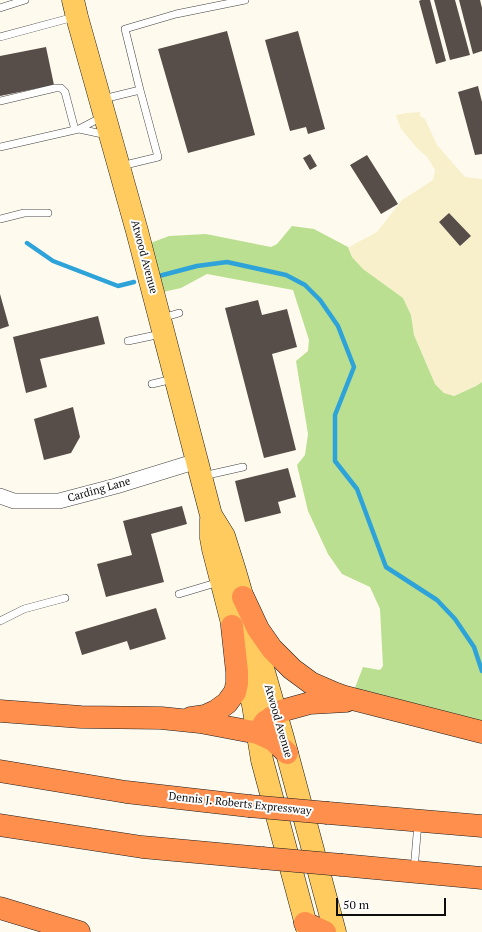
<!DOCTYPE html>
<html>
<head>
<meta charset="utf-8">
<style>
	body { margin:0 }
	#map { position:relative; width:482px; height:932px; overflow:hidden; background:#fffaee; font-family:"PT Serif",serif }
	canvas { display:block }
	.scale { position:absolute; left:336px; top:898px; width:110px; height:18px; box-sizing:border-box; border:2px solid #0d0d0d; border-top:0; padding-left:5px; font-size:12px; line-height:14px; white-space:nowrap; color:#0d0d0d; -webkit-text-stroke:3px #fff; paint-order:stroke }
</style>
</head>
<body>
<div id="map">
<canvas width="482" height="932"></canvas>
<div class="scale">50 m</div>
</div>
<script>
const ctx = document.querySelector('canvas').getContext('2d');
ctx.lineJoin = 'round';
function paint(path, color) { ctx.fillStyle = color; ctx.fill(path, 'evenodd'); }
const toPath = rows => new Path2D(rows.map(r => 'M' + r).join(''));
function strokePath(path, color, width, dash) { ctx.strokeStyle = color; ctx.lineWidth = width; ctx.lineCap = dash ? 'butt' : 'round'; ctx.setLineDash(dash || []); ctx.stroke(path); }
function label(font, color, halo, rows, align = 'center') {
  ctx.font = font + ' "PT Serif",serif'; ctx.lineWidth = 4; ctx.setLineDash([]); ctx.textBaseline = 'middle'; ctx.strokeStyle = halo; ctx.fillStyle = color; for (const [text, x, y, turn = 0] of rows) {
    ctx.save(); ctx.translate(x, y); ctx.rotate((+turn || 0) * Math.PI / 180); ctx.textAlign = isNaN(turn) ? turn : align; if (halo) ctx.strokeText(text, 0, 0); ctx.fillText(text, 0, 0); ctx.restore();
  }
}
paint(toPath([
	[420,112,420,116,425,119,437,145,465,177,482,179,482,382,476,386,453,396,444,393,435,384,414,335,411,315,403,298,363,269,352,257,349,247,377,232,402,200,433,180,435,170,427,157,417,148,401,129,396,115,406,113]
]), '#f8f0cb');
paint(toPath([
	[292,226,314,229,348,247,352,257,363,269,403,298,411,315,414,335,435,384,444,393,454,396,476,386,482,382,482,730,351,698,363,667,380,670,383,666,380,609,370,587,342,574,328,554,308,511,297,465,305,455,308,434,296,361,308,351,309,340,293,290,207,274,181,288,154,294,140,247,169,236,206,234,271,247,277,244]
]), '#bbdf91');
strokePath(toPath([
	[27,243,53,261,118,286,134,282],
	[159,276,197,266,227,262,286,275,305,285,320,300,338,326,354,367,335,415,335,461,357,489,386,567,437,600,455,619,474,647,482,671]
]), '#2da3d9', 4.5);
paint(toPath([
	[421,0,430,0,446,61,436,64,419,1],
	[434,0,455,0,470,55,450,60],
	[459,0,480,0,482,8,482,51,473,54],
	[227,31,255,135,188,153,158,49],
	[298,31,325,129,308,134,306,127,290,131,265,40],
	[46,47,54,85,0,96,0,56],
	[478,86,482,102,482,154,475,155,458,92],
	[310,154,317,166,310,170,303,158],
	[367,155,398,204,381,214,350,165],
	[449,213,471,236,460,246,439,222],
	[0,294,9,326,0,329],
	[258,300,262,315,287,309,297,347,272,354,296,450,264,458,225,308],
	[98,316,105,344,40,359,47,387,26,393,13,337],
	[73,407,80,437,71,453,44,460,34,419],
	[288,468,296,497,278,502,281,513,245,522,235,481],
	[182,506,187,524,151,534,164,582,106,597,97,564,132,555,123,521],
	[156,608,166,639,130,650,127,641,82,655,75,632]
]), '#574d49');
const service = toPath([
	[0,8,25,0],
	[0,37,74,17],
	[103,99,140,90,125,29,176,14,245,0],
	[0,101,55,88,61,88,65,92,75,130],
	[79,129,107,135],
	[0,147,79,129,102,117],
	[121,166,158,157,140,90],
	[0,219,24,213,48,213],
	[162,318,179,313],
	[128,341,161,334],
	[152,384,173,379],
	[203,476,243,467],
	[179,594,219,582],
	[0,621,24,609,65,598],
	[414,870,418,823]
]);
const minor = toPath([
	[0,496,14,501,59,501,116,486,197,461]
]);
const primary = toPath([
	[73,0,77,17,137,231,211,515,224,536,235,571,283,738,335,932],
	[211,520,211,538,213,549,253,705,262,760,308,932]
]);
const motorway = toPath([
	[243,597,258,629,272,649,292,669,311,683,334,693,345,697,482,732],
	[0,711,81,717,161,718,200,722,258,733,273,740,287,753],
	[191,718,205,716,216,711,227,703,235,692,237,683,237,672,232,626],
	[258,733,265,722,281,711,310,703,346,701],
	[0,771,126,792,249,806],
	[328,813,482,826],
	[0,825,142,847,262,858],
	[342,865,482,878],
	[0,908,79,932],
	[305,923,325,932]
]);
strokePath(service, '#404040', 8);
strokePath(minor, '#404040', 16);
strokePath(primary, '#1e1e1e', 23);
strokePath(motorway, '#1e1e1e', 23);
strokePath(service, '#fff', 7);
strokePath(minor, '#fff', 15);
strokePath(primary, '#ffcb5e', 22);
strokePath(motorway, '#ff8f4c', 22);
const motorwayBridge = toPath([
	[249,806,328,813],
	[262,858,342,865]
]);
strokePath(motorwayBridge, '#1e1e1e', 23, []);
strokePath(motorwayBridge, '#ff8f4c', 22);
label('11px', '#0d0d0d', '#fff', [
	["Atwood Avenue",144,257,75],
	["Carding Lane",99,490,-16],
	["Atwood Avenue",278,721,74],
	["Dennis J. Roberts Expressway",240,804,6]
]);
</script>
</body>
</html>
